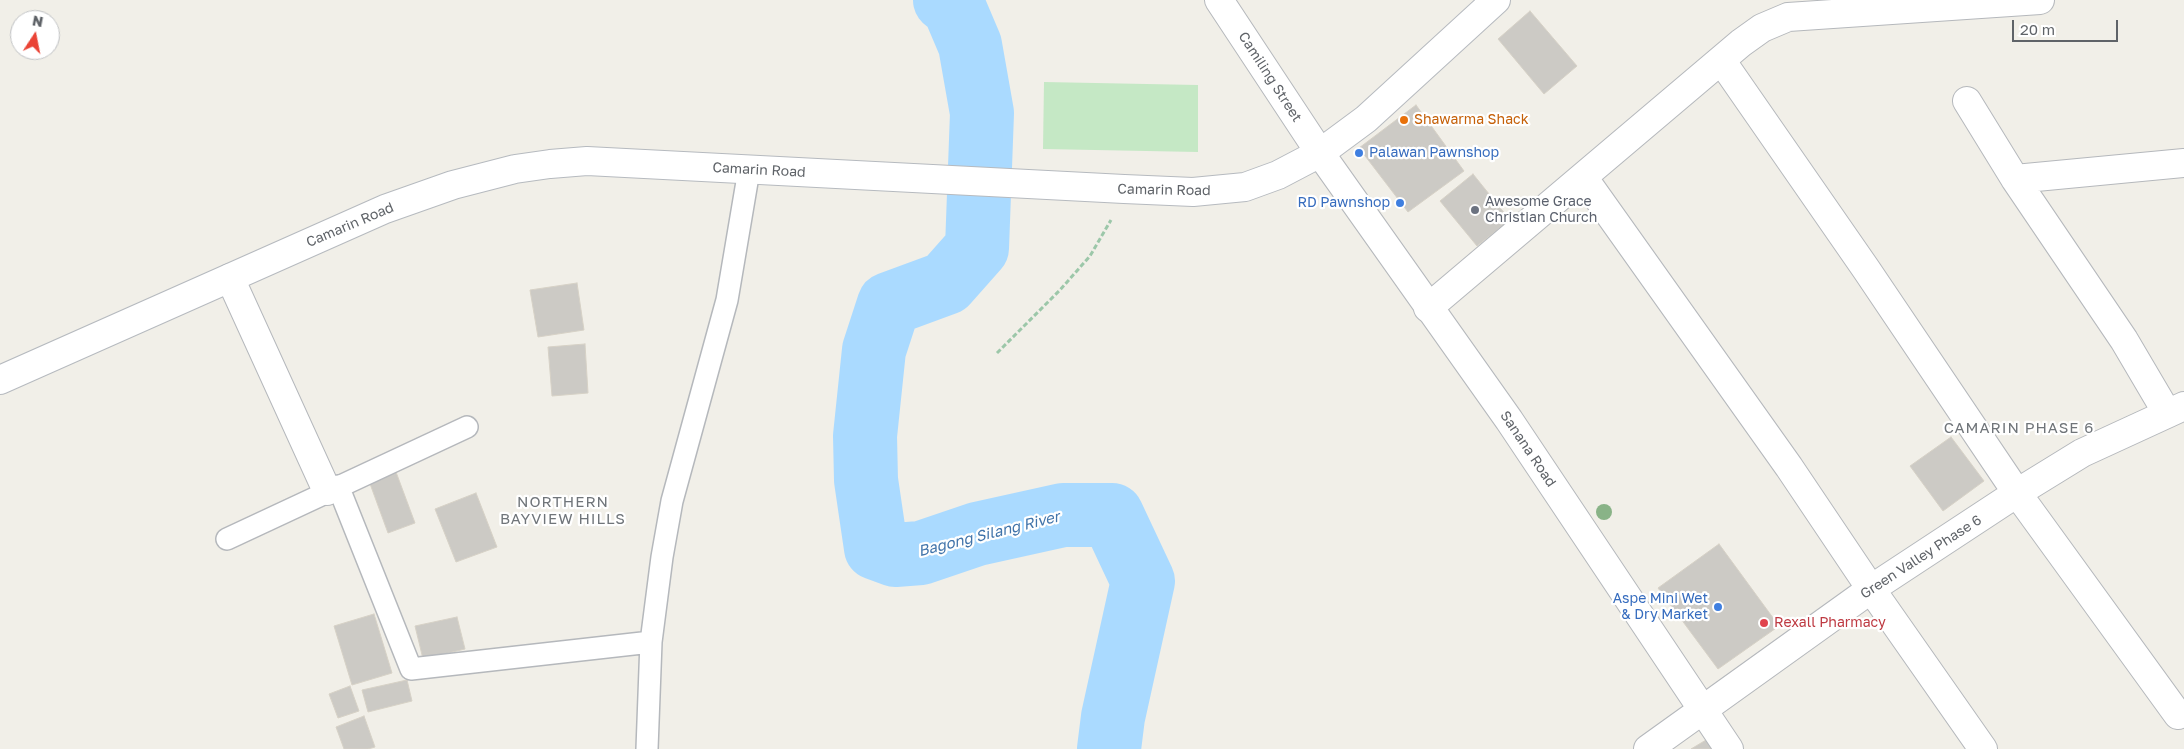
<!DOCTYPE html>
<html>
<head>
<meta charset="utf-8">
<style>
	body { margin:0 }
	#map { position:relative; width:2184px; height:749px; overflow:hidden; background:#f1efe8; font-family:"Golos Text",sans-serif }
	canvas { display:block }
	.north { position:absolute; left:10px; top:10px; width:50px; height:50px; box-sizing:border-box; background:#fff; border:1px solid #bfc1c3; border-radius:50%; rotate:11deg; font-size:14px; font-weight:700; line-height:20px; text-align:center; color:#5f6368 }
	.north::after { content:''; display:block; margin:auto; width:18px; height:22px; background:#ea4335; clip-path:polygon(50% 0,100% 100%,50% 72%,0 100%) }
	.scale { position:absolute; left:2012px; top:20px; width:106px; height:22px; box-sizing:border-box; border:2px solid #5f6368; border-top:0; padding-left:6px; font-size:15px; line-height:18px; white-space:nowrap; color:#5f6368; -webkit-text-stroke:4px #fff; paint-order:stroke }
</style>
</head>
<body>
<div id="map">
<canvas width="2184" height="749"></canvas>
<div class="north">N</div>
<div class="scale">20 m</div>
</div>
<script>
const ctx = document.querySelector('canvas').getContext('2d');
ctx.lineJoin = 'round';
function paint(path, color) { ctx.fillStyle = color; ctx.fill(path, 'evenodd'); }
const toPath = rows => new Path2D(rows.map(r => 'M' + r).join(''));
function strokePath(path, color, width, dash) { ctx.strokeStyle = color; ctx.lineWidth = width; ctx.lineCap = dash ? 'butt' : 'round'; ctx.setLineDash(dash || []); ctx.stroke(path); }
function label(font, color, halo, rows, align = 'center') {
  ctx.font = font + ' "Golos Text",sans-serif'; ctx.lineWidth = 4.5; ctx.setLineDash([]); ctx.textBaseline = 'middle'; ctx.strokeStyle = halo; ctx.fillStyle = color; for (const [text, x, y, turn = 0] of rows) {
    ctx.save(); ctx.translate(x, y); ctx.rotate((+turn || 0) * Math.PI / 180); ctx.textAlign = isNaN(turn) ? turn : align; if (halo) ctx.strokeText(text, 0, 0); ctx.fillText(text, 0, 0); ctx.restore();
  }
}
paint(toPath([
	[1044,82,1198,85,1198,152,1043,149]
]), '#c5e8c5');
strokePath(toPath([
	[945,0,953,5,970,45,982,113,977,248,946,283,889,304,874,350,865,436,866,480,876,548,895,555,921,553,977,534,1063,515,1112,515,1143,581,1113,717,1109,749]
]), '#aadaff', 64);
const building = toPath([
	[1530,11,1577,66,1544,94,1498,39,1530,11],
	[1416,105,1464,171,1408,212,1359,148,1416,105],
	[1473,174,1510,220,1477,246,1440,201,1473,174],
	[577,283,584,330,538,337,530,290,577,283],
	[585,344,588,393,552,396,548,347,585,344],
	[1951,437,1984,481,1943,511,1910,466,1951,437],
	[396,472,415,523,388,533,369,481,396,472],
	[476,493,497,547,456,562,435,509,476,493],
	[1719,544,1779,626,1718,669,1658,588,1719,544],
	[374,614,392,673,352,685,334,626,374,614],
	[457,617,465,649,423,659,415,626,457,617],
	[407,680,412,701,368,712,362,690,407,680],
	[350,686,359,711,338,718,329,694,350,686],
	[364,716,375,747,368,749,344,749,336,727,364,716],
	[1706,740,1712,749,1691,749,1706,740]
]);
paint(building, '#cccac5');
strokePath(building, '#d6d1c6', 1);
const service = toPath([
	[338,486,411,669,651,642],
	[227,539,467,427],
	[647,749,651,642,662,557,672,501,727,300,749,170]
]);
const minor = toPath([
	[1219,0,1320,153],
	[1721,60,1866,269,2017,493,2178,715],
	[1967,101,2015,179,2124,340,2167,413],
	[1583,177,1789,467,1871,589,1983,749],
	[2015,179,2184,163],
	[230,278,327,491],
	[1428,308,1741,43,1762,28,1788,17,2040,0],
	[1648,749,1871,589,2017,493,2082,453,2184,406]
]);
const tertiary = toPath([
	[1320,153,1509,420,1729,749]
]);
const secondary = toPath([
	[0,380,385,209,453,185,515,169,550,164,587,161,1124,189,1193,192,1245,187,1278,175,1320,153,1366,119,1496,0]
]);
strokePath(service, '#b5b8bc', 24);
strokePath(minor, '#b5b8bc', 30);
strokePath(tertiary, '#b5b8bc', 30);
strokePath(secondary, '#b6babf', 30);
strokePath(toPath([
	[997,353,1060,290,1090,256,1111,220]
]), '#9cc7a9', 3, [5, 2.5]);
strokePath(service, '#fff', 21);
strokePath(minor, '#fff', 28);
strokePath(tertiary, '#fff', 28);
strokePath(secondary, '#fff', 28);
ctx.fillStyle = '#89b387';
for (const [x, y] of [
	[1604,512]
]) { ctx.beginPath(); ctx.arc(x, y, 8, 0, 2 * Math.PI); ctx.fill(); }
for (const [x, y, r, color] of [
	[1404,120,5,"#e8710a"],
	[1359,153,5,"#3f7fe0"],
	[1400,203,5,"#3f7fe0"],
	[1475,210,5,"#6b7280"],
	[1718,607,5,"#3f7fe0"],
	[1764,623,5,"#e0444e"]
]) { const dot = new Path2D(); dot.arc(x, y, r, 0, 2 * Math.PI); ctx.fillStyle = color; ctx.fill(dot); strokePath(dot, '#fff', 2); }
label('14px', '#5f6368', '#fff', [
	["Camiling Street",1270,77,57],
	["Camarin Road",759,170,3],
	["Camarin Road",1164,190,1],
	["Camarin Road",350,225,-23],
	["Sanana Road",1528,449,56],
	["Green Valley Phase 6",1921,557,-33]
]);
label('14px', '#c56008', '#fff', [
	["Shawarma Shack",1414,120]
], 'left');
label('14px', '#366cbe', '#fff', [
	["Palawan Pawnshop",1369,153,"left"],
	["RD Pawnshop",1390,203],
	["Aspe Mini Wet",1708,599],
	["& Dry Market",1708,615]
], 'right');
label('14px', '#5b616d', '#fff', [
	["Awesome Grace",1485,202],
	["Christian Church",1485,218]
], 'left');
label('14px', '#be3a42', '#fff', [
	["Rexall Pharmacy",1774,623]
], 'left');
ctx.letterSpacing = '1px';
label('15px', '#70757a', '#fff', [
	["CAMARIN PHASE 6",2019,428],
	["NORTHERN",563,502],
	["BAYVIEW HILLS",563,519]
]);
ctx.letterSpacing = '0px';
label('italic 15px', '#4174aa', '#fff', [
	["Bagong Silang River",989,534,-14]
]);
</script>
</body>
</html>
